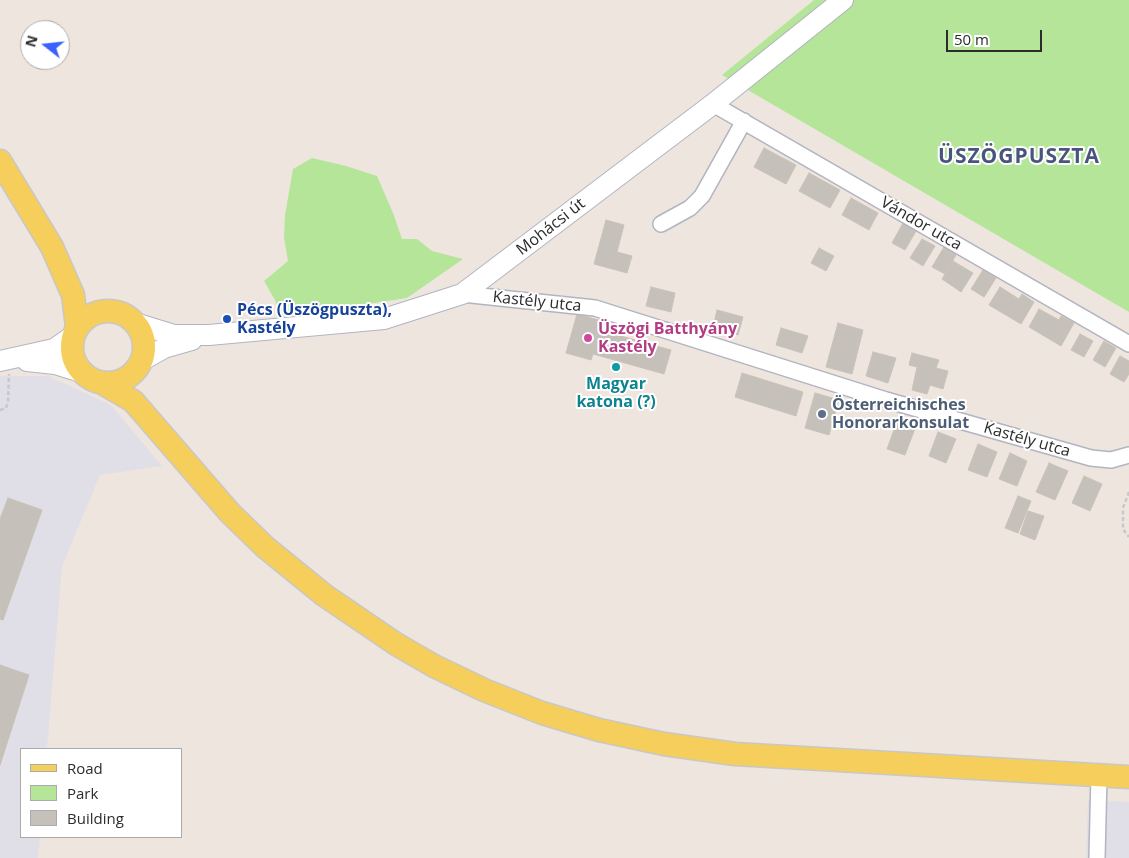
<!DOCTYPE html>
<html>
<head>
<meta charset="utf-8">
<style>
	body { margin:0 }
	#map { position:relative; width:1129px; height:858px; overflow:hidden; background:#eee6de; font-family:"Open Sans",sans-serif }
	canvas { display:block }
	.legend { position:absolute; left:20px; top:748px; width:162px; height:90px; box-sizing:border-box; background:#fff; border:1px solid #ababab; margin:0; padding:6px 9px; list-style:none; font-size:15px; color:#2c2c2c }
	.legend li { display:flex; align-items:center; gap:10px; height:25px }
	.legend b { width:25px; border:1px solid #ababab }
	.north { position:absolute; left:20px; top:20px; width:50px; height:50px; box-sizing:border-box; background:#fff; border:1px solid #ababab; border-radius:50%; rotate:286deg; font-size:14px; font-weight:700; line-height:20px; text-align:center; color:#2c2c2c }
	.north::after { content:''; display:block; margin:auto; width:18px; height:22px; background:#3a62ff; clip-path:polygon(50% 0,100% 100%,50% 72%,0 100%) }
	.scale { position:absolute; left:946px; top:30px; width:96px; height:22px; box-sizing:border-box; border:2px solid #2c2c2c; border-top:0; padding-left:6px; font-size:15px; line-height:18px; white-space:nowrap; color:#2c2c2c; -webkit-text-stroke:4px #fff; paint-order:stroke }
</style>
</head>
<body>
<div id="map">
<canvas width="1129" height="858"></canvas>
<ul class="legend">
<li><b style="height:6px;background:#f5ce5c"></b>Road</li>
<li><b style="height:14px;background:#b4e599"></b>Park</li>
<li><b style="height:14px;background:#c6c0ba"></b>Building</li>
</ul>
<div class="north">N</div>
<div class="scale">50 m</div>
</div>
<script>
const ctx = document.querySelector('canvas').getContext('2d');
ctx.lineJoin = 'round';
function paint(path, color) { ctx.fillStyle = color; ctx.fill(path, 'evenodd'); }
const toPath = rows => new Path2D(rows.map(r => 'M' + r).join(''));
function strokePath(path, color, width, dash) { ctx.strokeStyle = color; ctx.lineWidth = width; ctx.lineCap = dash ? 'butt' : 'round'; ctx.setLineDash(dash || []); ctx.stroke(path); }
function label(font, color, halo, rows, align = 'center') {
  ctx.font = font + ' "Open Sans",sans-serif'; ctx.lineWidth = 4; ctx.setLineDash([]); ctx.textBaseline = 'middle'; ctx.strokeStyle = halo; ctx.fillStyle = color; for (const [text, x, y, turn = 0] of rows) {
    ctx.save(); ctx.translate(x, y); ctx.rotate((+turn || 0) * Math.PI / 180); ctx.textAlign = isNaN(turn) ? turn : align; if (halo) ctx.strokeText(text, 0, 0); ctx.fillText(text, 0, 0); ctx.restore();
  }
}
paint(toPath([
	[0,376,48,376,111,405,162,466,100,475,62,566,47,749,21,749,21,837,40,837,38,858,0,858],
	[1088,800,1129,802,1129,858,1086,858]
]), '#e0dee6');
paint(toPath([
	[814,0,1129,0,1129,312,722,75],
	[312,158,346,166,377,176,393,213,402,239,417,239,432,251,463,259,407,298,280,317,275,300,264,281,288,261,284,238,285,215,293,169]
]), '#b4e599');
const building = toPath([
	[764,148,796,165,786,184,754,167,764,148],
	[809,173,840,190,830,208,799,191,809,173],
	[851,198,878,213,869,230,842,215,851,198],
	[606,220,624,225,617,252,632,256,627,273,594,264,606,220],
	[903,223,916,231,905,250,892,243,903,223],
	[922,239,935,246,923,266,910,258,922,239],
	[944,247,956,255,945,274,932,267,944,247],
	[819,248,834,256,826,271,811,263,819,248],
	[953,261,973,273,961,292,942,279,953,261],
	[983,270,996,278,984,297,971,289,983,270],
	[651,287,675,293,671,312,646,306,651,287],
	[1000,287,1019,299,1022,294,1034,302,1021,324,989,305,1000,287],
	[1039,309,1059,320,1061,316,1074,323,1061,346,1029,327,1039,309],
	[717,310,743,317,738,335,713,328,717,310],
	[577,314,602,321,599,330,671,350,664,374,593,354,591,360,566,353,577,314],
	[838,323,863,330,852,374,826,367,838,323],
	[781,328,808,336,802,353,776,345,781,328],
	[1080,334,1093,341,1084,357,1071,350,1080,334],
	[1104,341,1116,348,1105,367,1093,360,1104,341],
	[873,352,896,358,888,383,866,376,873,352],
	[912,353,939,360,936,368,948,371,943,389,930,385,927,394,912,390,917,367,909,365,912,353],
	[1120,356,1129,361,1129,374,1124,382,1110,374,1120,356],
	[742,373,803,392,796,416,735,397,742,373],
	[815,393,839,400,829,435,805,428,815,393],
	[898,419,916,426,905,455,887,449,898,419],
	[938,432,956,439,946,463,929,456,938,432],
	[978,444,997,452,987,477,968,470,978,444],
	[1010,453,1027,461,1017,486,999,479,1010,453],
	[1049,463,1068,471,1055,500,1036,492,1049,463],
	[1084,476,1102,484,1090,511,1072,503,1084,476],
	[1018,496,1031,501,1018,533,1005,528,1018,496],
	[8,498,42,510,3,620,0,619,0,519,8,498],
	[1028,511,1044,516,1035,540,1020,534,1028,511],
	[0,665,29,675,0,765,0,665]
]);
paint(building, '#c6c0ba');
strokePath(building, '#c9c2b7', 1);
const street = toPath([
	[713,104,1129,344],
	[661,224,690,208,702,196,744,121],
	[462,294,595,308,886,400,1091,458,1111,460,1129,455],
	[1097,858,1099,775]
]);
const secondary = toPath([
	[135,323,174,335,209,335,384,319,462,294,713,104,843,0],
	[0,361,54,349,73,336],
	[27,361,55,364,81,372],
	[141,361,164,348,192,340]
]);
const primary = toPath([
	[0,161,52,247,73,295,77,327],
	'72 347a36 36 0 1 1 72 0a36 36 0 1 1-72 0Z',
	[102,383,133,401,230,513,265,547,324,595,396,644,434,666,484,690,542,713,599,730,664,744,735,754,1129,777]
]);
strokePath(street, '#b2b4c0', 18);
strokePath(secondary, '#b2b4c0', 22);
strokePath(primary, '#c8c8c8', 25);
strokePath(toPath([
	[0,410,6,408,8,402,9,374],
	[1129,492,1123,508,1123,529,1129,537]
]), '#c8c8c8', 2.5, [4, 2.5]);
strokePath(street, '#fff', 15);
strokePath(secondary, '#fff', 20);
strokePath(primary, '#f5ce5c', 22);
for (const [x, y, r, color] of [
	[227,319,5,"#1a4fb4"],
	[588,338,5,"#d1479c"],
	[616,367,5,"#0f9aa8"],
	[822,414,5,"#5c6f8a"]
]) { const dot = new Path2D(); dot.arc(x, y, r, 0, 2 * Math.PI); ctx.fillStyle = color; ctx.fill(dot); strokePath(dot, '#fff', 2); }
label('16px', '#2c2c2c', '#fff', [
	["Vándor utca",921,224,30],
	["Mohácsi út",551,227,-38],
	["Kastély utca",537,302,6],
	["Kastély utca",1027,440,16]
]);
label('bold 16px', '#164399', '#fff', [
	["Pécs (Üszögpuszta),",237,310],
	["Kastély",237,328]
], 'left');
label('bold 16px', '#b23c85', '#fff', [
	["Üszögi Batthyány",598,329],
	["Kastély",598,347]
], 'left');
label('bold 16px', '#0d838f', '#fff', [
	["Magyar",616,384],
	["katona (?)",616,402]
]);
label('bold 16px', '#4e5e75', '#fff', [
	["Österreichisches",832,405],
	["Honorarkonsulat",832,423]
], 'left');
ctx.letterSpacing = '1px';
label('bold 21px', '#4a557e', '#fff', [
	["ÜSZÖGPUSZTA",1019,157]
]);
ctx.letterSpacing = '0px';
</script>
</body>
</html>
